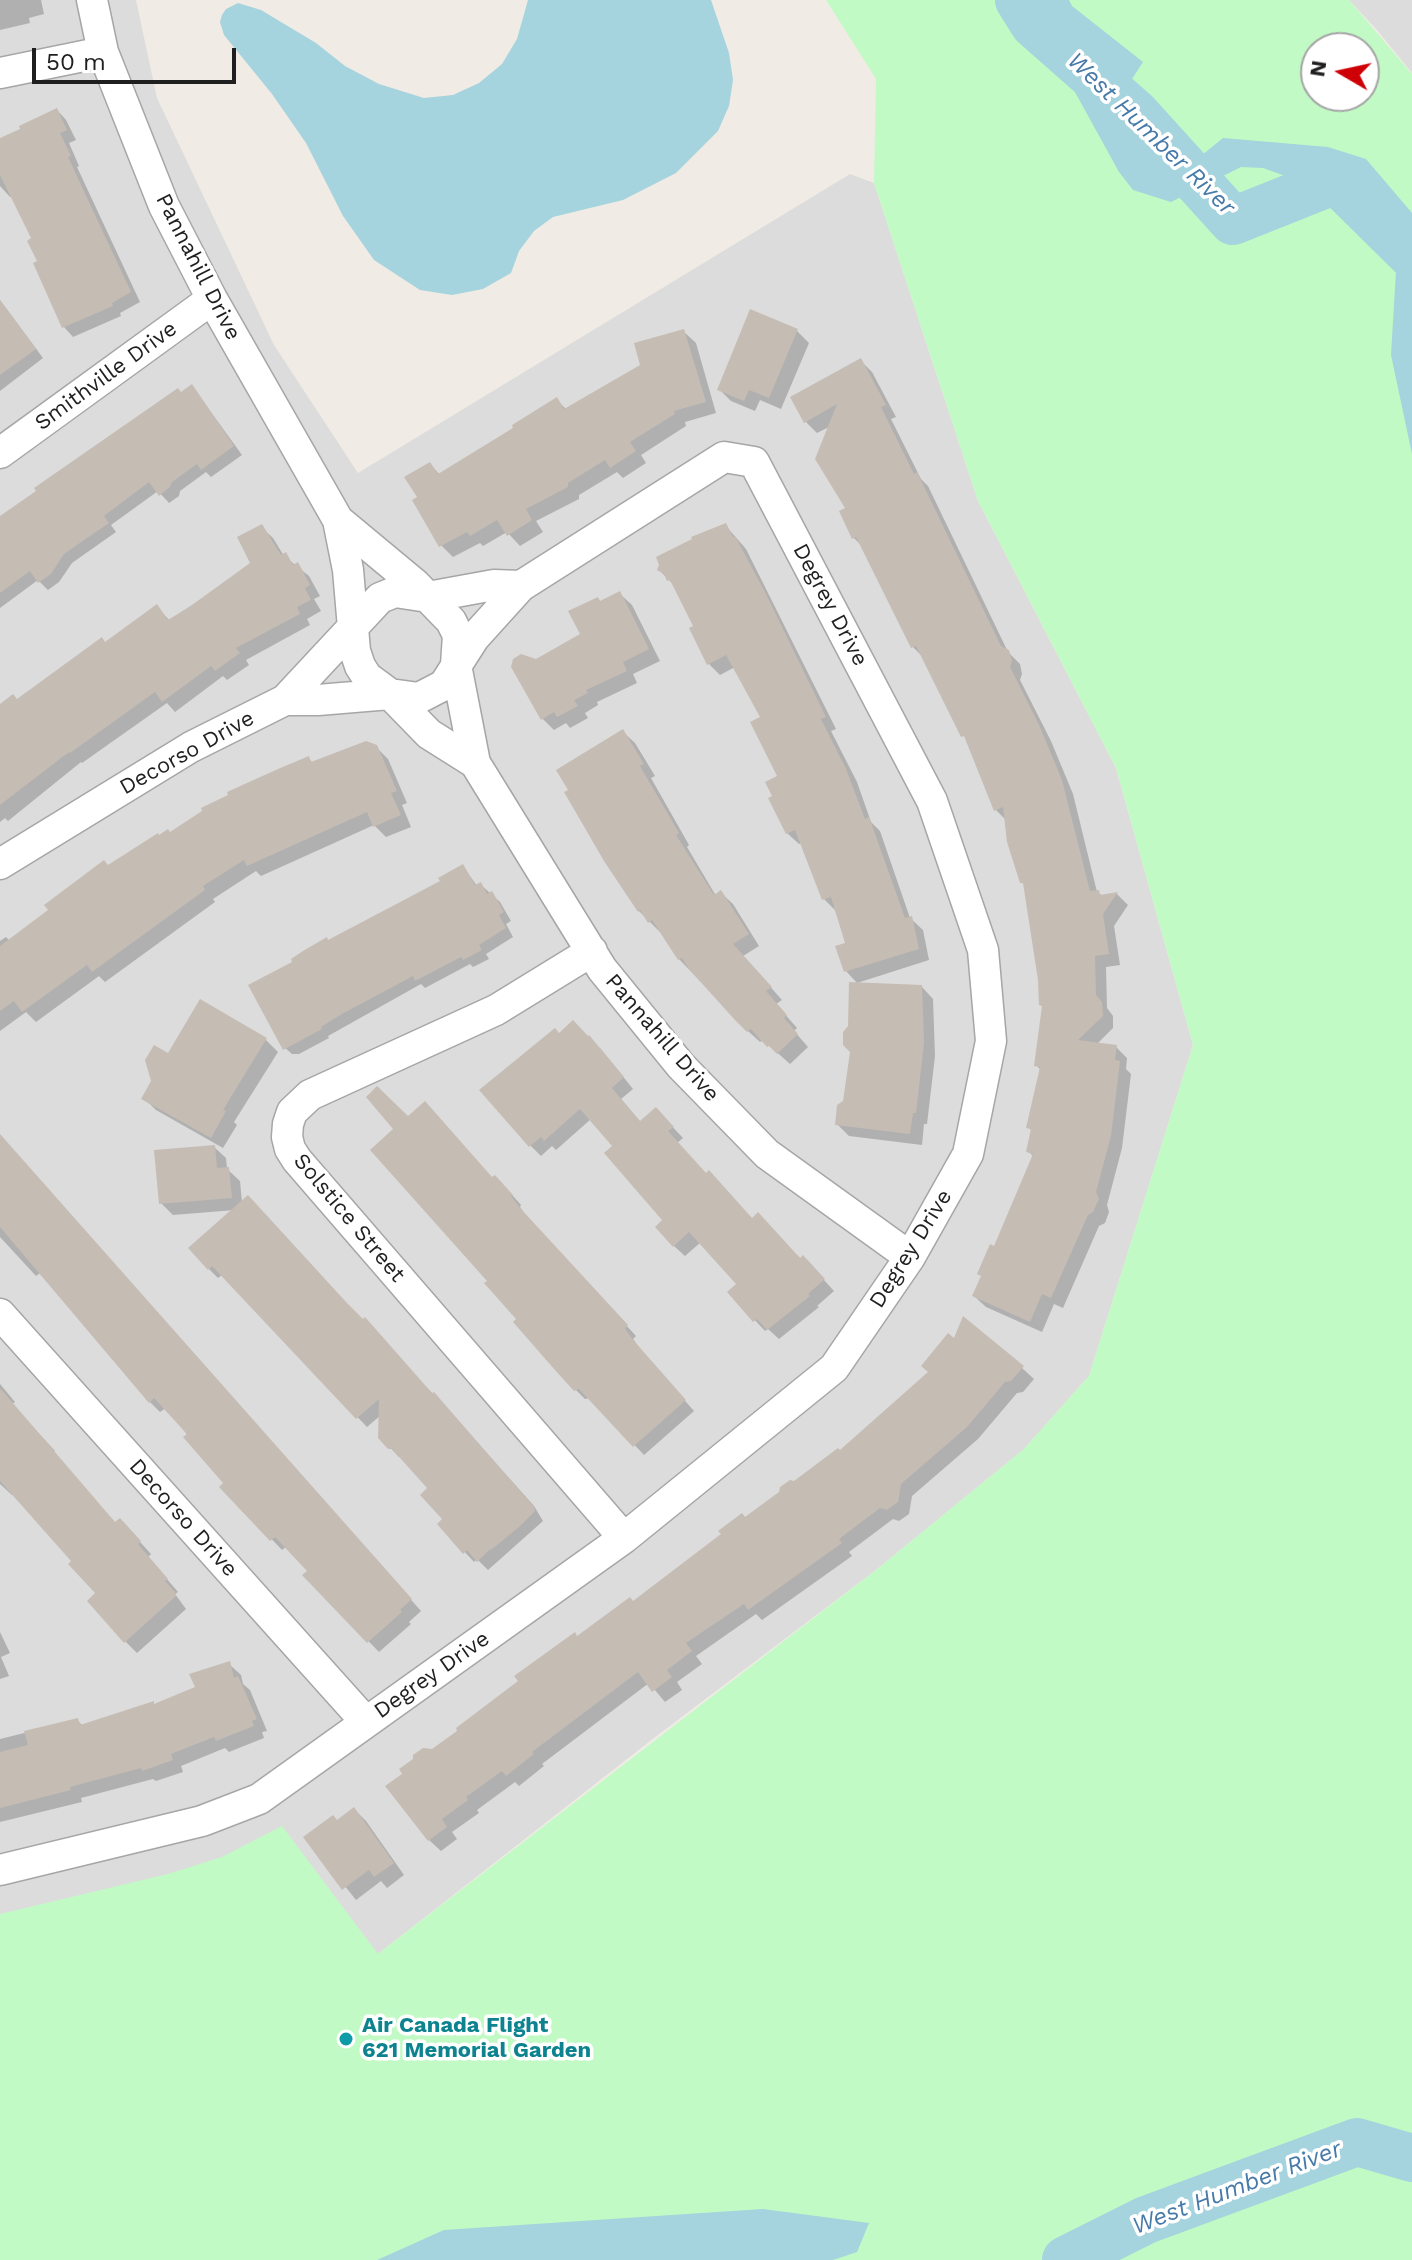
<!DOCTYPE html>
<html>
<head>
<meta charset="utf-8">
<style>
	body { margin:0 }
	#map { position:relative; width:1412px; height:2260px; overflow:hidden; background:#f0ece5; font-family:"Work Sans",sans-serif }
	canvas { display:block }
	.north { position:absolute; left:1300px; top:32px; width:80px; height:80px; box-sizing:border-box; background:#fff; border:2px solid #a5a5a5; border-radius:50%; rotate:279deg; font-size:22px; font-weight:700; line-height:32px; text-align:center; color:#1f1f1f }
	.north::after { content:''; display:block; margin:auto; width:28px; height:36px; background:#ce0005; clip-path:polygon(50% 0,100% 100%,50% 72%,0 100%) }
	.scale { position:absolute; left:32px; top:48px; width:204px; height:36px; box-sizing:border-box; border:4px solid #1f1f1f; border-top:0; padding-left:10px; font-size:24px; line-height:28px; white-space:nowrap; color:#1f1f1f; -webkit-text-stroke:6px #fff; paint-order:stroke }
</style>
</head>
<body>
<div id="map">
<canvas width="1412" height="2260"></canvas>
<div class="north">N</div>
<div class="scale">50 m</div>
</div>
<script>
const ctx = document.querySelector('canvas').getContext('2d');
ctx.lineJoin = 'round';
function paint(path, color) { ctx.fillStyle = color; ctx.fill(path, 'evenodd'); }
const toPath = rows => new Path2D(rows.map(r => 'M' + r).join(''));
function strokePath(path, color, width, dash) { ctx.strokeStyle = color; ctx.lineWidth = width; ctx.lineCap = dash ? 'butt' : 'round'; ctx.setLineDash(dash || []); ctx.stroke(path); }
function label(font, color, halo, rows, align = 'center') {
  ctx.font = font + ' "Work Sans",sans-serif'; ctx.lineWidth = 7; ctx.setLineDash([]); ctx.textBaseline = 'middle'; ctx.strokeStyle = halo; ctx.fillStyle = color; for (const [text, x, y, turn = 0] of rows) {
    ctx.save(); ctx.translate(x, y); ctx.rotate((+turn || 0) * Math.PI / 180); ctx.textAlign = isNaN(turn) ? turn : align; if (halo) ctx.strokeText(text, 0, 0); ctx.fillText(text, 0, 0); ctx.restore();
  }
}
paint(toPath([
	[0,0,136,0,157,98,274,345,358,473,850,174,874,183,978,501,1116,768,1193,1045,1089,1376,1024,1449,876,1570,654,1738,378,1954,0,2046],
	[1349,0,1412,0,1412,73,1377,30]
]), '#dddcdc');
paint(toPath([
	[826,0,1349,0,1412,74,1412,2260,0,2260,0,1914,168,1874,222,1857,282,1826,378,1954,876,1570,1024,1449,1089,1376,1193,1045,1116,768,978,501,874,183,876,79],
	[1316,48,1364,48,1364,96,1316,96]
]), '#c2fac5');
paint(toPath([
	[528,0,711,0,729,53,733,80,729,106,718,131,676,173,623,200,553,217,534,231,519,251,511,273,483,289,452,295,420,290,374,260,343,216,306,143,272,94,224,35,220,22,222,15,226,9,238,3,261,10,316,43,345,66,379,84,424,98,453,95,479,83,502,64,517,39],
	[1004,0,1069,0,1072,6,1143,62,1119,99,1125,136,1157,162,1185,169,1223,138,1328,147,1366,159,1412,213,1412,454,1391,355,1396,271,1371,217,1330,192,1263,168,1241,167,1171,202,1133,190,1119,172,1048,43],
	[763,2209,869,2223,857,2252,833,2260,377,2260,444,2230]
]), '#a5d3de');
paint(toPath([
	[0,0,41,0,44,14,29,18,30,23,0,30],
	[57,110,66,120,76,140,69,143,79,166,77,167,140,302,120,313,121,316,73,337,64,327,34,239,13,196,10,197,0,186,0,141],
	[0,300,43,358,0,391],
	[751,312,797,331,809,343,781,409,760,400,755,411,731,401,719,389],
	[684,332,696,343,716,413,685,422,686,426,641,455,646,463,623,478,617,472,579,495,579,499,536,521,543,532,520,546,507,532,483,546,480,543,453,557,441,545,419,498,430,464,440,475,557,400,567,410,642,366],
	[861,361,872,372,896,417,891,419,921,479,928,486,1008,652,1020,664,1022,674,1020,680,1051,741,1073,794,1097,892,1103,896,1117,894,1128,905,1114,926,1120,965,1106,967,1107,1008,1113,1016,1113,1028,1097,1044,1116,1047,1127,1058,1126,1069,1131,1074,1122,1148,1107,1205,1109,1212,1105,1223,1099,1226,1063,1308,1054,1304,1042,1332,986,1307,974,1296,1034,1157,1028,1151,1033,1132,1029,1128,1042,1071,1037,1066,1044,1008,1026,887,1022,882,1007,821,996,810,968,740,924,658,913,647,864,548,854,538,831,426,817,433,806,422],
	[192,386,242,455,211,477,206,472,180,491,179,496,169,503,158,491,111,525,116,532,72,563,59,582,48,590,38,580,0,608,0,519],
	[725,525,746,549,836,729,831,731,857,782,871,822,880,831,910,918,923,930,929,960,857,983,846,971,847,944,835,910,824,899,802,842,799,844,787,833,780,777,763,718,735,667,720,675,709,664,696,627,676,587,659,570],
	[261,527,273,538,284,556,309,576,320,596,314,599,321,611,307,619,310,625,246,660,249,665,227,680,223,676,175,712,167,703,82,763,81,762,8,821,5,818,0,822,0,706,17,701,106,644,157,607,170,621,253,563],
	[620,594,632,605,660,661,633,674,637,683,597,702,598,705,585,713,588,718,570,728,566,723,554,730,542,718,536,661,583,635,601,603],
	[623,732,635,743,655,776,651,778,689,845,687,847,716,896,721,893,733,904,759,946,743,956,782,1000,776,1004,797,1028,794,1031,808,1047,790,1064,763,1040,760,1042,748,1031,679,959,661,933,639,911],
	[376,747,388,759,407,803,402,805,411,827,386,837,374,825,261,876,256,871,213,899,215,902,105,982,99,976,36,1022,26,1012,0,1031,0,941,6,937,10,941,109,868,308,758,313,763],
	[463,866,477,886,480,884,500,902,511,921,506,924,513,937,486,954,489,959,473,967,470,964,425,988,421,984,328,1036,329,1038,299,1054,292,1054,283,1046,329,942,442,882],
	[922,987,933,999,935,1056,927,1124,924,1124,922,1145,849,1136,837,1124,845,1102],
	[201,1002,266,1040,278,1052,234,1122,237,1125,223,1148,156,1110,144,1098],
	[559,1035,600,1048,633,1089,621,1099,641,1123,666,1120,683,1138,677,1143,706,1175,752,1220,814,1269,834,1291,817,1306,819,1307,779,1339,768,1329,765,1331,730,1293,739,1284,701,1242,685,1256,674,1246,665,1221,615,1146,591,1119,556,1150,552,1146,541,1156,531,1146,482,1090],
	[408,1119,505,1187,521,1205,520,1207,530,1221,636,1336,633,1339,643,1353,694,1411,644,1455,590,1398,585,1399,575,1389,519,1319],
	[0,1135,421,1611,409,1622,411,1624,379,1652,305,1576,310,1571,287,1546,282,1550,222,1487,226,1483,166,1408,160,1412,150,1402,40,1273,36,1276,0,1237],
	[214,1147,226,1158,227,1169,240,1181,242,1203,443,1404,534,1506,543,1521,488,1570,477,1559,474,1562,439,1524,445,1519,430,1488,403,1457,399,1457,380,1437,381,1415,367,1427,222,1275,218,1278,209,1269,235,1210,173,1215,161,1203],
	[955,1341,1022,1368,1034,1379,1023,1392,1017,1393,978,1439,912,1496,909,1514,899,1521,893,1519,849,1552,852,1556,762,1620,756,1614,696,1656,702,1664,677,1682,682,1690,665,1702,649,1683,542,1764,544,1766,519,1786,515,1782,477,1810,479,1813,452,1832,457,1839,441,1851,429,1840,432,1751,578,1638,633,1603,794,1483,840,1453,930,1373],
	[0,1384,15,1402,12,1404,55,1451,52,1453,115,1524,131,1532,151,1554,148,1557,178,1592,175,1594,186,1609,137,1653,125,1641,98,1593,74,1561,14,1494,12,1495,0,1484],
	[0,1632,10,1653,1,1657,9,1676,0,1679],
	[229,1664,241,1675,243,1684,250,1690,267,1731,262,1732,264,1738,229,1752,225,1748,181,1766,183,1772,156,1781,153,1779,81,1798,82,1802,0,1822,0,1739,77,1720,83,1726,155,1705,197,1688],
	[354,1809,366,1821,404,1875,387,1888,381,1881,356,1900,306,1837,338,1822]
]), '#0003');
strokePath(toPath([
	[1077,2260,1134,2218,1243,2165,1327,2148,1412,2159]
]), '#a5d3de', 8);
strokePath(toPath([
	[1019,0,1034,24,1136,114,1233,221,1336,180,1412,255],
	[1066,2260,1146,2220,1357,2142,1412,2158]
]), '#a5d3de', 48);
paint(toPath([
	[57,108,67,130,60,133,71,156,68,157,131,292,112,303,113,306,62,328,33,263,37,261,27,241,31,238,0,175,0,138,20,129,19,126],
	[0,300,36,349,0,375],
	[750,309,798,329,769,398,749,390,744,401,717,390],
	[684,329,706,402,674,411,675,414,630,442,636,451,610,468,605,460,568,483,568,487,526,509,532,520,507,536,497,520,470,536,467,532,439,547,412,500,417,497,404,477,430,462,438,474,513,428,512,425,557,397,564,409,640,365,634,343],
	[861,358,886,405,881,407,914,474,917,472,1001,646,1009,650,1012,661,1010,667,1040,727,1062,780,1090,891,1099,890,1100,895,1118,892,1103,914,1109,954,1095,956,1096,995,1102,1002,1103,1016,1078,1040,1117,1045,1115,1060,1120,1061,1111,1136,1096,1192,1099,1199,1093,1212,1088,1215,1051,1298,1042,1294,1030,1322,972,1296,981,1276,977,1274,990,1244,994,1246,1033,1154,1026,1152,1031,1129,1026,1128,1040,1067,1034,1066,1042,1006,1039,1005,1038,980,1023,883,1020,883,1007,842,1003,807,994,811,964,736,961,737,916,646,911,648,856,537,852,539,839,511,845,508,815,459,837,404,804,423,790,397],
	[192,384,234,446,201,470,197,464,172,482,170,487,159,496,149,482,104,516,109,523,64,554,51,574,38,583,30,571,0,593,0,516,36,491,34,488,178,388,181,392],
	[726,523,733,537,735,536,765,592,826,717,821,719,846,769,865,819,869,817,905,918,912,916,919,949,844,972,835,946,845,943,831,897,822,900,795,830,786,834,768,798,772,796,765,782,777,776,750,722,760,717,726,655,707,665,689,628,693,626,670,580,667,581,664,574,657,570,659,565,656,557,692,539,691,537],
	[262,524,281,555,286,552,293,565,298,562,310,585,305,588,311,600,297,607,300,614,236,648,240,653,215,671,211,666,162,702,155,692,70,753,69,752,0,805,0,704,13,694,17,699,102,637,105,642,157,604,168,620,192,605,250,563,237,537],
	[620,591,649,649,623,662,627,671,586,690,588,693,574,700,578,706,557,717,554,712,541,720,511,667,513,659,521,654,536,659,580,634,568,611,598,597,600,601],
	[623,729,644,764,640,766,679,833,676,835,714,895,721,890,749,934,733,944,772,987,766,991,787,1015,784,1018,798,1034,777,1054,769,1046,767,1047,751,1029,747,1032,734,1019,689,969,682,958,678,960,652,920,648,923,640,910,638,912,604,861,564,792,568,790,556,770],
	[366,741,377,745,397,791,391,793,401,815,373,827,367,812,247,866,244,860,203,886,205,890,92,972,87,965,22,1012,14,1001,0,1011,0,946,48,910,44,905,104,860,108,865,158,833,159,835,168,829,170,832,202,811,201,808,228,795,227,792,278,769,309,756,311,762],
	[463,864,475,885,481,882,487,894,492,891,504,912,499,915,506,928,479,945,482,950,463,960,461,957,415,981,413,976,342,1014,321,1027,322,1029,283,1050,248,985,292,962,291,959,303,951,327,937,328,940,440,881,438,878],
	[849,982,922,985,924,1043,916,1113,913,1113,910,1134,835,1125,837,1105,843,1101,850,1052,843,1045,843,1032,848,1026],
	[200,999,267,1038,223,1110,226,1111,211,1138,141,1099,151,1081,145,1060,154,1045,168,1053],
	[573,1020,588,1036,589,1035,624,1077,612,1088,640,1121,656,1107,674,1127,668,1131,706,1173,709,1170,752,1218,758,1212,800,1258,803,1255,825,1279,808,1294,810,1296,767,1330,757,1319,753,1322,727,1292,736,1284,689,1232,673,1247,655,1227,662,1220,604,1153,612,1146,580,1109,544,1141,541,1137,529,1147,479,1090,555,1028,559,1033],
	[377,1086,408,1116,425,1101,492,1177,495,1175,513,1195,511,1196,521,1209,628,1325,625,1329,634,1341,686,1400,633,1447,579,1389,574,1391,555,1370,513,1322,516,1319,484,1283,487,1281,370,1150,393,1129,366,1097],
	[0,1134,412,1599,400,1610,402,1612,367,1643,302,1575,307,1571,275,1537,270,1541,219,1487,223,1483,183,1437,187,1434,154,1398,149,1403,0,1227],
	[215,1145,217,1168,229,1167,232,1198,159,1204,154,1150],
	[248,1195,347,1303,363,1319,365,1317,432,1393,434,1392,534,1507,535,1511,519,1527,491,1550,490,1549,477,1562,467,1550,463,1554,437,1524,442,1519,420,1495,427,1488,392,1449,388,1449,378,1438,379,1399,356,1419,212,1266,208,1270,188,1248],
	[963,1316,1024,1366,1011,1381,1005,1382,967,1427,901,1484,898,1502,887,1510,880,1508,839,1539,842,1543,748,1610,744,1604,686,1643,692,1651,667,1670,672,1677,652,1692,638,1672,532,1752,534,1754,506,1776,502,1771,466,1797,468,1800,442,1819,447,1827,428,1841,385,1786,402,1774,399,1769,413,1759,413,1755,423,1748,432,1749,457,1731,456,1728,518,1681,514,1676,575,1632,577,1636,630,1597,633,1601,721,1534,718,1531,742,1513,745,1517,779,1492,780,1487,790,1480,794,1481,838,1448,840,1450,928,1372,921,1366,948,1333,954,1338],
	[0,1388,115,1522,120,1518,141,1541,138,1544,168,1579,165,1581,175,1592,176,1596,124,1643,87,1601,95,1593,68,1564,71,1561,0,1481],
	[230,1661,234,1678,238,1676,257,1719,252,1721,254,1726,216,1741,214,1737,171,1754,173,1760,142,1771,141,1768,70,1787,71,1790,0,1808,0,1752,28,1745,24,1731,78,1718,80,1725,154,1701,154,1704,195,1687,189,1674],
	[354,1807,394,1863,374,1877,369,1870,342,1890,303,1837,333,1815,337,1820]
]), '#c5bcb4');
const minor = toPath([
	[92,0,103,52,164,206,212,299,338,520,348,570,355,651,360,666,367,677,390,694,429,734,475,763],
	[0,73,103,52],
	[0,453,212,299],
	[338,520,415,584,451,621,458,635,456,665,475,763,602,969,681,1066,767,1154,910,1257],
	[285,700,380,598,395,592,428,597,494,585,521,586],
	[0,864,191,747,285,700,318,700,390,694,419,698,444,685,474,638,521,586,724,457,754,462,932,801,983,950,991,1041,968,1154,910,1257,834,1368,624,1538,259,1799,202,1821,0,1870],
	[592,951,496,1010,310,1095,292,1112,288,1124,287,1137,290,1149,297,1160,624,1538],
	[0,1314,366,1722]
]);
strokePath(minor, '#a6a6a6', 33);
strokePath(minor, '#fff', 30);
for (const [x, y, r, color] of [
	[346,2039,8,"#0f9aa8"]
]) { const dot = new Path2D(); dot.arc(x, y, r, 0, 2 * Math.PI); ctx.fillStyle = color; ctx.fill(dot); strokePath(dot, '#fff', 3); }
label('22px', '#1f1f1f', '#fff', [
	["Pannahill Drive",198,267,63],
	["Smithville Drive",106,376,-36],
	["Degrey Drive",830,605,62],
	["Decorso Drive",187,753,-29],
	["Pannahill Drive",662,1038,49],
	["Solstice Street",349,1218,50],
	["Degrey Drive",911,1249,-58],
	["Decorso Drive",183,1518,48],
	["Degrey Drive",432,1675,-35]
]);
label('bold 22px', '#0d838f', '#fff', [
	["Air Canada Flight",362,2026],
	["621 Memorial Garden",362,2051]
], 'left');
label('italic 24px', '#467aa9', '#fff', [
	["West Humber River",1151,134,44],
	["West Humber River",1237,2188,-21]
]);
</script>
</body>
</html>
